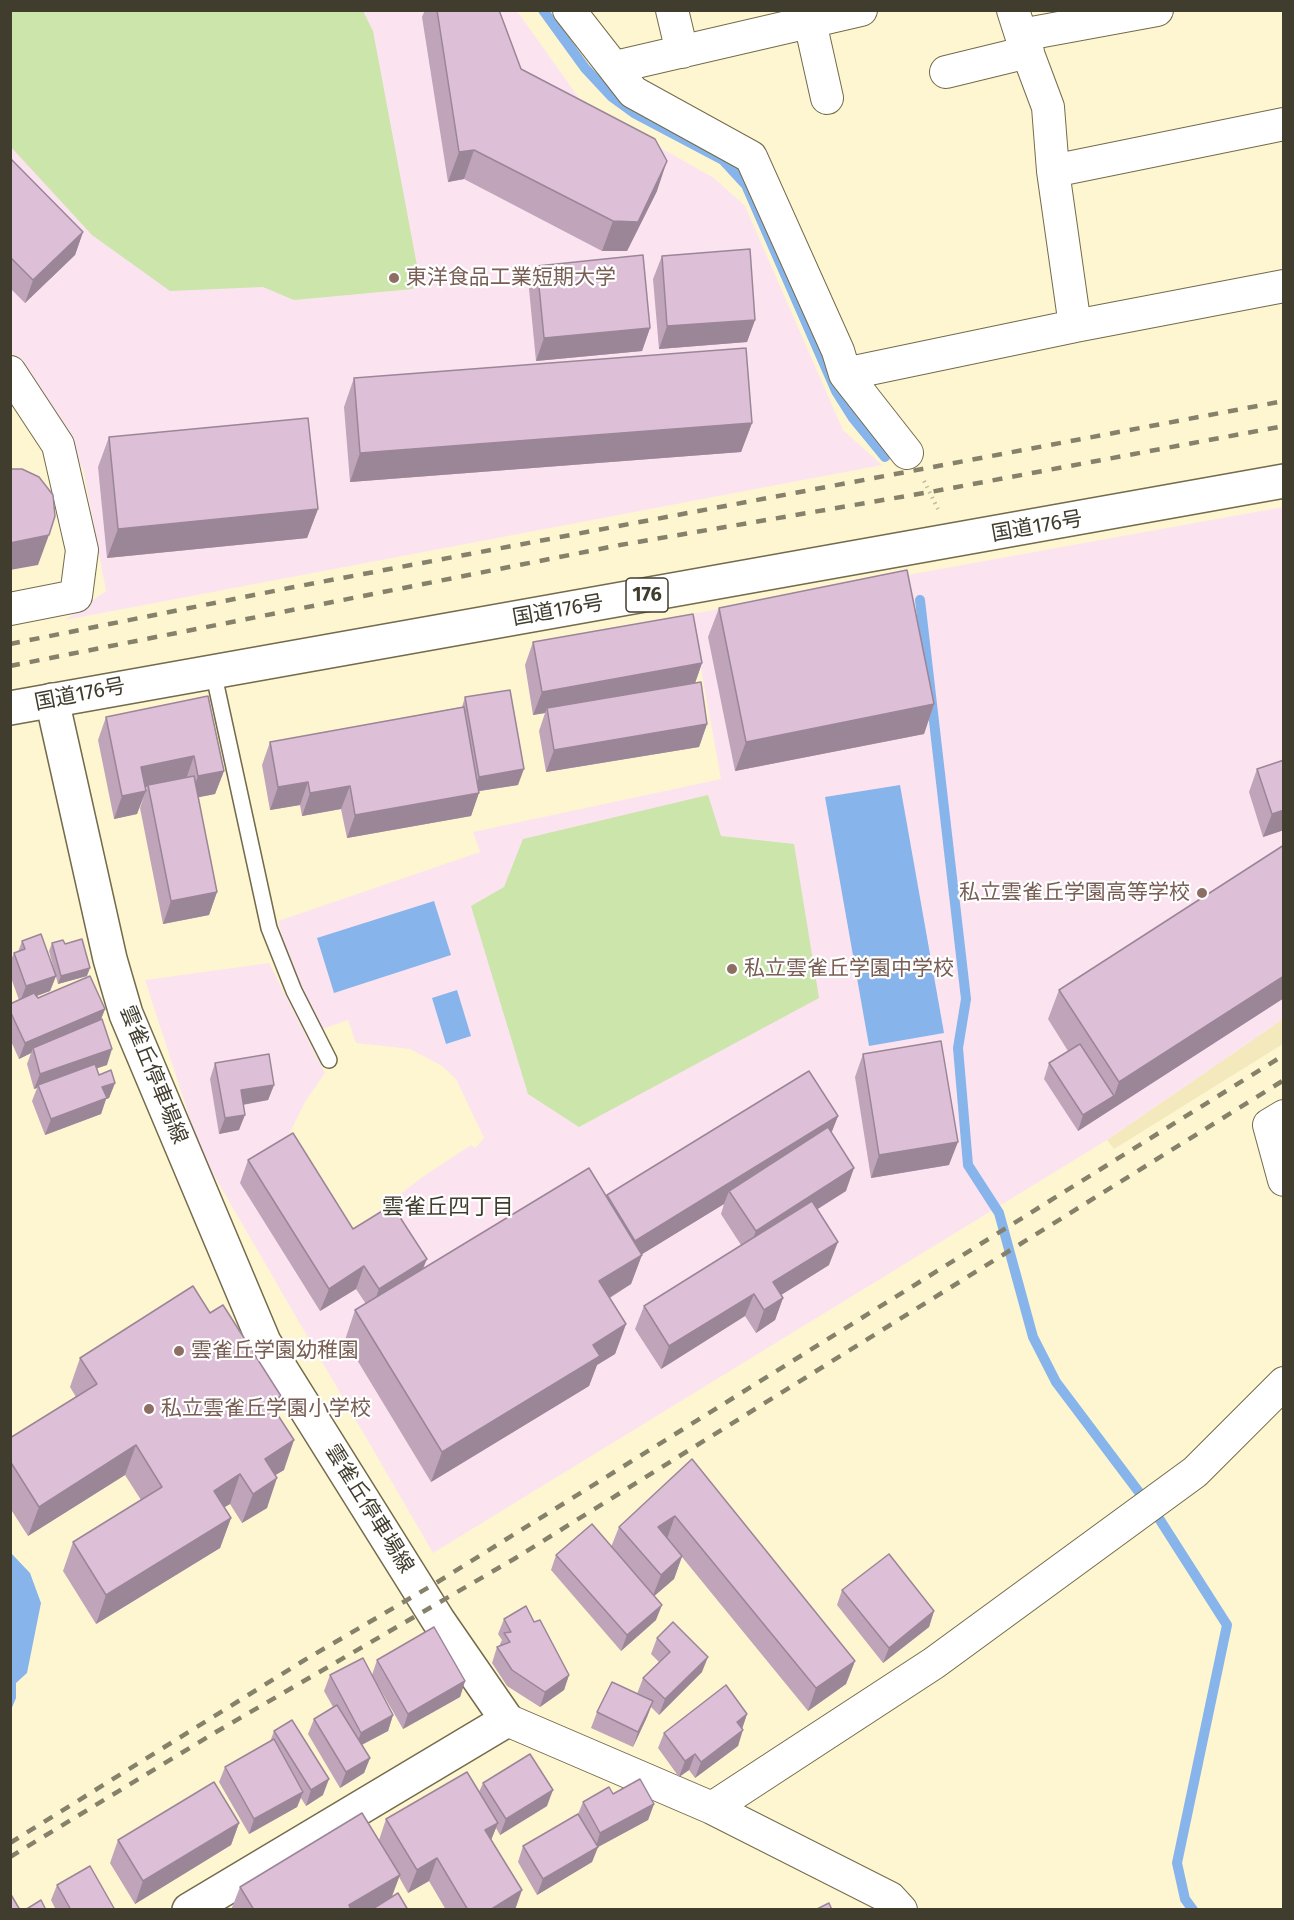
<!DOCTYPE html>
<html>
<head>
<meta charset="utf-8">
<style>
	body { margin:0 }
	#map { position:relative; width:1294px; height:1920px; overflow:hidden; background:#fef6d1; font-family:"Fira Sans",sans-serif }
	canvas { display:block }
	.frame { position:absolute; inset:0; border:12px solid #403d2e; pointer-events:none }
</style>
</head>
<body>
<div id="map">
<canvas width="1294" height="1920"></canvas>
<div class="frame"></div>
</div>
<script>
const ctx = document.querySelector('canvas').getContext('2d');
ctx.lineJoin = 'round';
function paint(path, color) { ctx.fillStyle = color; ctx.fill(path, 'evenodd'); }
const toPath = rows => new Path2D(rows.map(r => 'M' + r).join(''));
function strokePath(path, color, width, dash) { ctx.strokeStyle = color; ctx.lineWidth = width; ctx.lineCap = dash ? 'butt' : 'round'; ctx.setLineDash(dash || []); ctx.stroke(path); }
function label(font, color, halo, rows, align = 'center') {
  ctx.font = font + ' "Fira Sans","Noto Sans JP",sans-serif'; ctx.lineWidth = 4.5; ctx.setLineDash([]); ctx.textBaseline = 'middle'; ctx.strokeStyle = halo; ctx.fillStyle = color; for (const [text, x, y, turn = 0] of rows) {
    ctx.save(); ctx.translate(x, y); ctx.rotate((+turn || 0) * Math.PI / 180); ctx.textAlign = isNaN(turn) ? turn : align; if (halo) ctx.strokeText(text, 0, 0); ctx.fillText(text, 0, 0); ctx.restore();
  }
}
paint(toPath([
	[1283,1019,1283,1044,1114,1149,1107,1140]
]), '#f3e9bd');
paint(toPath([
	[11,11,517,11,584,105,714,178,745,206,843,430,882,465,65,620,106,591,83,469,11,351],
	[1283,507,1283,1019,1107,1140,433,1553,201,1153,145,980,269,963,325,1073,305,1102,285,1143,346,1237,421,1178,471,1145,475,1148,484,1138,456,1079,442,1066,410,1049,356,1043,348,1020,322,1029,319,1028,288,958,278,921,480,852,473,832,721,779,691,614]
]), '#fbe4f0');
paint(toPath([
	[10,11,363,11,373,31,418,271,413,289,294,300,263,287,170,291,92,235,11,147],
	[708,795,721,836,794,844,819,998,579,1127,528,1094,471,906,504,887,523,839]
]), '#cbe5ab');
paint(toPath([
	[900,785,944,1033,869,1046,825,797],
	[434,901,451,955,334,993,317,938],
	[457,990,471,1036,446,1044,432,998],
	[11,1553,30,1573,41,1603,27,1673,16,1683,16,1698,11,1710]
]), '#87b4eb');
strokePath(toPath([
	[543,10,585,68,612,97,634,113,723,160,746,185,836,391,853,418,885,457],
	[920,600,966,999,958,1048,968,1165,999,1213,1033,1337,1056,1382,1160,1520,1227,1625,1177,1863,1185,1899,1193,1910]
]), '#87b4eb', 10);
const lane = toPath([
	[213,671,269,928,294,991,329,1060]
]);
const street = toPath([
	[569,10,633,92,751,157,838,351,845,374,907,453],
	[672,10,682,52],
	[1013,10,1021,35,1157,10],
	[810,22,827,98],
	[1021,35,1048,107,1053,171],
	[615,67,861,10],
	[946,72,1028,52],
	[1075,326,1284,286],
	[10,372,58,445,82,550,76,596,10,609],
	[845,374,1075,326,1053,171,1284,124],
	[1284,1116,1269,1125,1284,1180],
	[507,1720,712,1808,890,1898,901,1910],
	[712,1808,934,1663,1195,1472,1284,1383]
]);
const secondary = toPath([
	[52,700,110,959,126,1014,264,1342,438,1620,507,1720,189,1910]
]);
const highway = toPath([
	[10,708,1284,481]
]);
strokePath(lane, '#736b4b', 18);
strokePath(street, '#736b4b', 34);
strokePath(secondary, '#736b4b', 36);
strokePath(highway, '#736b4b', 36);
strokePath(toPath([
	[924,481,938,509]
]), '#c2bb9d', 4, [1.5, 4.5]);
strokePath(lane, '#fff', 15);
strokePath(street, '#fff', 32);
strokePath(secondary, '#fff', 33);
strokePath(highway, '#fff', 33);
strokePath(toPath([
	[10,644,294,587,1284,401],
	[10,666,620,545,930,492,1284,426],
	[10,1843,303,1661,436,1583,1284,1055],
	[10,1857,216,1732,514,1559,1284,1080]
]), '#86816a', 4.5, [10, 10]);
paint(toPath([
	[425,10,499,10,521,69,657,191,627,251,602,251,464,179,448,182,422,17],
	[10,158,83,232,75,255,25,303,10,288],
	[662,256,755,320,747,342,659,349,653,279],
	[537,266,650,328,642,351,536,361,529,289],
	[354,378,752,423,741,452,350,482,344,407],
	[109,437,318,509,307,538,107,558,98,467],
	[719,608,934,704,924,734,735,771,708,637],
	[533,642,702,663,695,683,707,724,699,747,546,772,539,731,545,713,533,715,525,665],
	[465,697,518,785,479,791,471,816,347,838,341,809,302,816,300,805,270,810,262,765,270,742,462,707],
	[106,717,224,771,215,794,198,797,217,892,209,915,163,924,140,808,147,787,145,788,137,814,114,819,98,740],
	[1257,769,1284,830,1263,837,1249,792],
	[1284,845,1284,998,1078,1131,1044,1079,1049,1063,1068,1051,1048,1019,1059,990],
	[22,941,56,976,50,991,37,996,38,998,105,1009,101,1019,107,1065,96,1068,99,1075,115,1083,109,1098,106,1099,101,1114,45,1135,32,1101,37,1088,34,1089,27,1064,31,1053,19,1059,10,1039,10,1004,19,1000,10,975,10,962,14,953,18,952],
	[52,943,65,944,87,976,58,984,49,951],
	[863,1054,949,1165,871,1178,855,1077],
	[215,1063,274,1085,268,1100,243,1105,239,1130,219,1134,210,1079],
	[838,1116,831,1133,846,1191,817,1209,829,1265,781,1295,783,1298,775,1320,756,1333,745,1316,661,1369,635,1329,644,1306,741,1245,721,1214,724,1204,642,1254,631,1284,610,1298,626,1324,615,1354,597,1365,589,1386,431,1482,345,1340,355,1310,366,1304,356,1289,320,1311,240,1183,248,1160,353,1229,423,1269,606,1196],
	[210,1313,275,1411,284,1470,275,1475,267,1508,242,1523,230,1504,224,1507,231,1518,220,1548,96,1624,63,1571,73,1542,141,1500,125,1475,28,1536,10,1508,10,1438,76,1397,70,1387,80,1358],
	[692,1459,855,1661,846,1684,808,1711,682,1557,674,1579,654,1596,656,1620,621,1651,551,1570,556,1555,611,1547,619,1527],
	[842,1590,934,1611,929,1627,883,1663,837,1605],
	[504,1619,534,1622,569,1675,564,1690,540,1707,507,1686,492,1663,497,1647,499,1646,502,1640,498,1634],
	[657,1638,702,1672,659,1715,651,1707,647,1717,633,1747,591,1728,597,1712,637,1694,643,1678,659,1662,651,1654],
	[377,1660,465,1681,460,1697,403,1729,376,1682,393,1715,388,1731,362,1745,370,1758,364,1773,340,1788,308,1734,314,1719,333,1707,324,1691,330,1675,372,1675],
	[747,1714,742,1729,738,1746,695,1778,689,1770,679,1777,658,1748,664,1733],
	[274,1731,323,1795,306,1806,301,1798,297,1807,249,1834,219,1782,225,1767,270,1742],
	[483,1783,547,1806,500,1835,496,1828,491,1840,515,1910,446,1910,429,1881,408,1893,399,1877,392,1897,408,1910,231,1910,240,1887,379,1840,386,1819,479,1792],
	[613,1794,654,1804,648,1820,598,1847,592,1862,537,1895,518,1862,523,1846,578,1814,583,1802],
	[239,1823,231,1845,135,1904,110,1863,118,1840],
	[57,1885,115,1910,56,1910,51,1900]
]), '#bfa4ba');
paint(toPath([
	[474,150,464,179,448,182,459,152],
	[667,161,657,191,627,251,602,251,613,221],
	[83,232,75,255,25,303,33,280],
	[755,320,747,342,659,349,667,326],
	[650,328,642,351,536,361,544,338],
	[752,423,741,452,350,482,360,453],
	[318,509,307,538,107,558,118,529],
	[49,535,38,565,10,570,10,543],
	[702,663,694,686,547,708,545,713,533,715,542,692],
	[934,704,924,734,735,771,746,742],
	[707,724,699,747,546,772,554,750],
	[194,756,186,779,148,785,147,787,132,790,141,767],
	[524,769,518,785,473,792,479,777],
	[224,771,215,794,190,799,198,776],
	[308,782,300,805,270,810,278,787],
	[350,786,341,809,302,816,310,793],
	[146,791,137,814,114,819,122,796],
	[479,793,471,816,347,838,355,815],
	[1284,810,1284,830,1263,837,1272,814],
	[217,892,209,915,163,924,171,901],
	[90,968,87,976,58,984,61,976],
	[56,976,50,991,20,1002,26,986],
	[1284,976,1284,998,1078,1131,1083,1115,1114,1096,1119,1082],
	[105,1009,99,1024,33,1048,31,1053,19,1059,25,1043],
	[112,1049,107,1065,39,1088,38,1085,37,1088,34,1089,40,1074],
	[115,1083,109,1098,106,1099,101,1114,45,1135,51,1119,102,1087],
	[274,1085,268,1100,235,1106,241,1090],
	[245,1115,239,1130,219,1134,225,1118],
	[838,1116,829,1139,729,1191,724,1204,626,1264,635,1241],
	[958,1142,949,1165,871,1178,879,1155],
	[854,1168,846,1191,747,1254,756,1231],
	[838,1242,829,1265,765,1305,773,1282],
	[642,1255,631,1284,589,1310,599,1281],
	[427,1259,418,1281,371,1311,379,1289],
	[364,1266,356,1289,320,1311,329,1289],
	[754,1294,745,1316,661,1369,669,1346],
	[783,1298,775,1320,756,1333,764,1310],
	[626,1324,615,1354,597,1365,589,1386,431,1482,442,1452,593,1345],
	[281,1396,270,1425,270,1403],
	[294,1440,284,1470,254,1488,265,1459],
	[136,1445,125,1475,28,1536,39,1507],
	[240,1474,230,1504,203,1520,214,1491],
	[277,1478,267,1508,242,1523,253,1494],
	[675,1516,667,1539,658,1527],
	[231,1518,220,1548,96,1624,106,1595],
	[682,1556,674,1579,652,1598,661,1575],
	[662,1605,656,1620,621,1651,627,1635],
	[934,1611,929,1627,883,1663,889,1648],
	[708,1657,702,1672,659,1715,665,1699],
	[855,1661,846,1684,808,1711,816,1688],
	[569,1675,564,1690,540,1707,545,1692],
	[465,1681,460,1697,403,1729,408,1714],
	[653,1701,647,1717,633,1747,638,1732],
	[747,1714,742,1729,737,1722],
	[393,1715,388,1731,355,1748,361,1733],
	[743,1730,738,1746,695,1778,701,1762],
	[695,1754,689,1770,679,1777,685,1761],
	[370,1758,364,1773,340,1788,346,1772],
	[329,1779,323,1795,306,1806,311,1790],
	[553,1790,547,1806,500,1835,506,1819],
	[303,1792,297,1807,249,1834,254,1819],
	[654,1804,648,1820,598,1847,592,1862,537,1895,543,1879,595,1849,600,1833],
	[239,1823,231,1845,135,1904,143,1881],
	[498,1823,489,1845,485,1830],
	[437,1858,429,1881,408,1893,417,1870],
	[400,1875,391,1898,372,1910,347,1910,349,1905],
	[522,1890,515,1910,490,1910]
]), '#9b8697');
const building = toPath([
	[437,10,499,10,521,69,655,139,667,161,638,222,613,221,474,150,459,152,437,10],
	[10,158,83,232,33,280,10,257,10,158],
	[750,249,755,320,667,326,662,256,750,249],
	[643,255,650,328,544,338,537,266,643,255],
	[746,348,752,423,360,453,354,378,746,348],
	[308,418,318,509,118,529,109,437,308,418],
	[10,469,22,469,39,477,53,495,55,516,49,535,10,543,10,469],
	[907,570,934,704,746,742,719,608,907,570],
	[693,614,702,663,542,692,533,642,693,614],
	[701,682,707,724,554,750,547,708,701,682],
	[510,690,524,769,479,777,465,697,510,690],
	[208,696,224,771,198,776,194,756,141,767,146,791,122,796,106,717,208,696],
	[464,707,479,793,355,815,350,786,310,793,308,782,278,787,270,742,464,707],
	[1284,760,1284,810,1272,814,1257,769,1284,760],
	[194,776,217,892,171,901,148,785,194,776],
	[1284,845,1284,976,1119,1082,1059,990,1284,845],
	[41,934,56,976,26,986,14,953,25,949,22,941,41,934],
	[82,939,90,968,61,976,52,943,63,940,65,944,82,939],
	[90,976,105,1009,25,1043,10,1011,10,1004,34,993,38,998,90,976],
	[102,1019,112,1049,40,1074,33,1048,102,1019],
	[941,1041,958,1142,879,1155,863,1054,941,1041],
	[1080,1044,1114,1096,1083,1115,1049,1063,1080,1044],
	[269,1054,274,1085,241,1090,245,1115,225,1118,215,1063,269,1054],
	[95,1064,99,1075,111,1070,115,1083,102,1087,107,1098,51,1119,38,1085,95,1064],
	[809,1071,838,1116,635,1241,607,1195,809,1071],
	[828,1127,854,1168,756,1231,729,1191,828,1127],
	[293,1133,353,1229,392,1205,427,1259,379,1289,364,1266,329,1289,248,1160,293,1133],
	[589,1168,642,1255,599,1281,626,1324,593,1345,600,1356,442,1452,355,1310,589,1168],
	[812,1201,838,1242,773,1282,783,1298,764,1310,754,1294,669,1346,644,1306,812,1201],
	[193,1286,210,1313,223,1305,281,1396,270,1403,294,1440,265,1459,277,1478,253,1494,240,1474,214,1491,231,1518,106,1595,73,1542,162,1487,136,1445,39,1507,10,1461,10,1438,97,1384,80,1358,193,1286],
	[692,1459,855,1661,816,1688,675,1516,658,1527,682,1556,661,1575,619,1527,692,1459],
	[592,1524,662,1605,627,1635,556,1555,592,1524],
	[889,1554,934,1611,889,1648,842,1590,889,1554],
	[526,1606,534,1622,540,1620,569,1675,545,1692,512,1670,497,1647,510,1642,504,1633,511,1632,504,1619,526,1606],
	[673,1622,708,1657,665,1699,643,1678,670,1652,657,1638,673,1622],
	[434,1627,465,1681,408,1714,377,1660,434,1627],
	[363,1658,393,1715,361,1733,330,1675,363,1658],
	[612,1682,653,1701,638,1732,597,1712,612,1682],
	[726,1685,747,1714,737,1722,743,1730,701,1762,695,1754,685,1761,664,1733,726,1685],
	[337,1705,370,1758,346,1772,314,1719,337,1705],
	[292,1720,329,1779,311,1790,274,1731,292,1720],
	[274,1739,303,1792,254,1819,225,1767,274,1739],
	[530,1754,553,1790,506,1819,483,1783,530,1754],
	[467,1772,498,1823,485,1830,522,1890,490,1910,468,1910,437,1858,417,1870,386,1819,467,1772],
	[640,1779,654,1804,600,1833,583,1802,609,1787,613,1794,640,1779],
	[214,1782,239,1823,143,1881,118,1840,214,1782],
	[362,1813,400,1875,349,1905,351,1910,254,1910,240,1887,362,1813],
	[578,1814,598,1847,543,1879,523,1846,578,1814],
	[90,1866,115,1910,71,1910,57,1885,90,1866],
	[10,1893,20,1910,10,1910,10,1893],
	[398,1893,408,1910,371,1910,398,1893],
	[41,1900,46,1910,25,1910,41,1900],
	[829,1903,832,1910,815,1910,829,1903]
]);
paint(building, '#debfd8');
strokePath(building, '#9b8697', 1.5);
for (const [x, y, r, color] of [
	[394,278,6,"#8d6e63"],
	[1202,893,6,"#8d6e63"],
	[732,969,6,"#8d6e63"],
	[179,1351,6,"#8d6e63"],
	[149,1409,6,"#8d6e63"]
]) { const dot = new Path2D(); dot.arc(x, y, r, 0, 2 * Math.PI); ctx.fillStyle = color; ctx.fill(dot); strokePath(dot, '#fff', 2); }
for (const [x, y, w] of [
	[647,595,42]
]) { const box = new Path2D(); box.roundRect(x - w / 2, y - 17, w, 34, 4.5); ctx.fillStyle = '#fff'; ctx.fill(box); strokePath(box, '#403d2e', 1.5); }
label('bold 20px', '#403d2e', null, [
	["176",647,595]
]);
label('21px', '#785e54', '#fff', [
	["東洋食品工業短期大学",406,278],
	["私立雲雀丘学園高等学校",1190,893,"right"],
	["私立雲雀丘学園中学校",744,969],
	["雲雀丘学園幼稚園",191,1351],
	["私立雲雀丘学園小学校",161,1409]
], 'left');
label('21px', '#403d2e', '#fff', [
	["国道176号",1037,527,-10],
	["国道176号",558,611,-10],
	["国道176号",80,695,-11],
	["雲雀丘停車場線",153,1075,68],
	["雲雀丘停車場線",369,1509,58]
]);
label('22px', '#403d2e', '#fff', [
	["雲雀丘四丁目",448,1208]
]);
</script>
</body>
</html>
